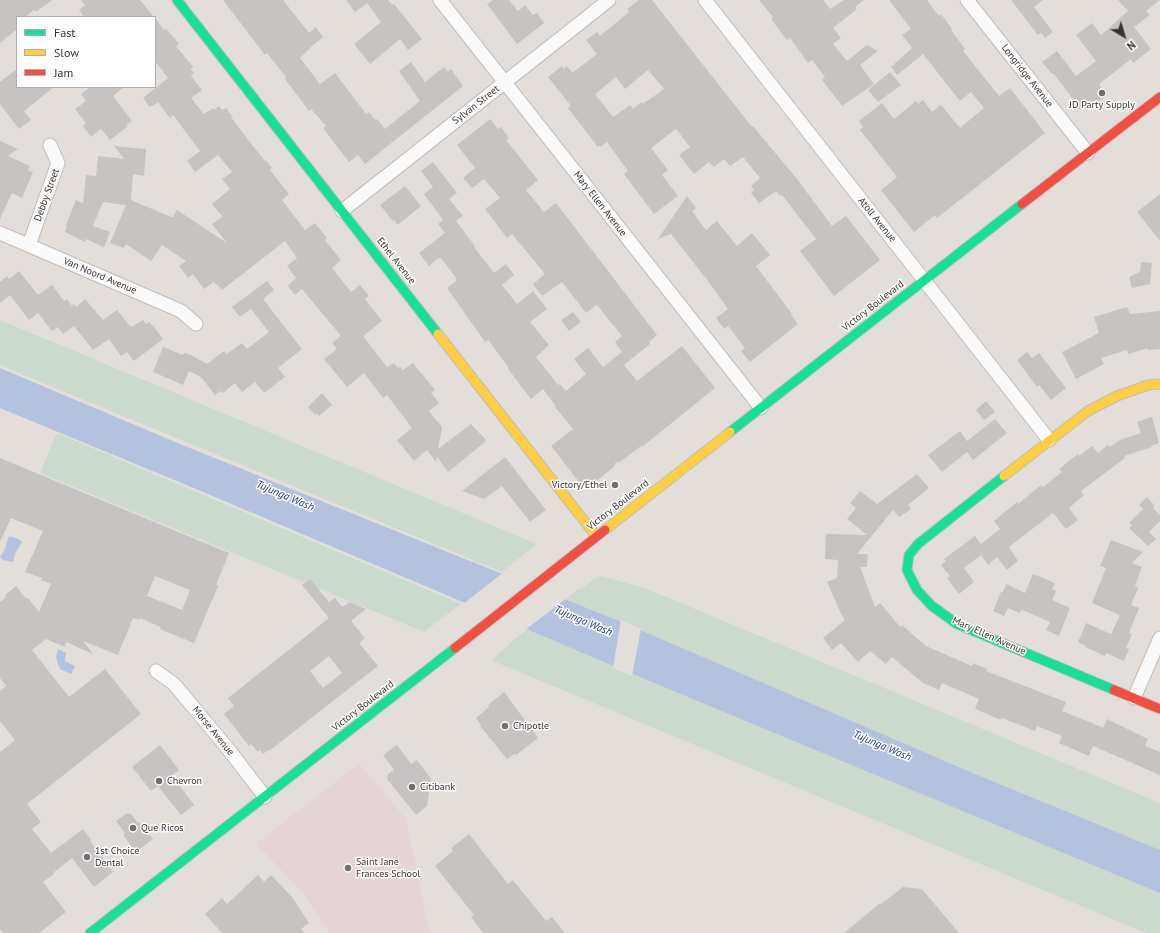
<!DOCTYPE html>
<html>
<head>
<meta charset="utf-8">
<style>
	body { margin:0 }
	#map { position:relative; width:1160px; height:933px; overflow:hidden; background:#e4dedb; font-family:"PT Sans",sans-serif }
	canvas { display:block }
	.legend { position:absolute; left:16px; top:16px; width:140px; height:72px; box-sizing:border-box; background:#fff; border:1px solid #afadad; margin:0; padding:5px 7px; list-style:none; font-size:12px; color:#373331 }
	.legend li { display:flex; align-items:center; gap:8px; height:20px }
	.legend b { width:20px; border:1px solid #afadad }
	.north { position:absolute; left:1104px; top:16px; width:40px; height:40px; -webkit-text-stroke:3px #fff; paint-order:stroke; rotate:142deg; font-size:11px; font-weight:700; line-height:16px; text-align:center; color:#373331 }
	.north::after { content:''; display:block; margin:auto; width:14px; height:18px; background:#373331; clip-path:polygon(50% 0,100% 100%,50% 72%,0 100%) }
</style>
</head>
<body>
<div id="map">
<canvas width="1160" height="933"></canvas>
<ul class="legend">
<li><b style="height:5px;background:#16e098"></b>Fast</li>
<li><b style="height:5px;background:#ffcf43"></b>Slow</li>
<li><b style="height:5px;background:#f24e42"></b>Jam</li>
</ul>
<div class="north">N</div>
</div>
<script>
const ctx = document.querySelector('canvas').getContext('2d');
ctx.lineJoin = 'round';
function paint(path, color) { ctx.fillStyle = color; ctx.fill(path, 'evenodd'); }
const toPath = rows => new Path2D(rows.map(r => 'M' + r).join(''));
function strokePath(path, color, width, dash) { ctx.strokeStyle = color; ctx.lineWidth = width; ctx.lineCap = dash ? 'butt' : 'round'; ctx.setLineDash(dash || []); ctx.stroke(path); }
function label(font, color, halo, rows, align = 'center') {
  ctx.font = font + ' "PT Sans",sans-serif'; ctx.lineWidth = 3; ctx.setLineDash([]); ctx.textBaseline = 'middle'; ctx.strokeStyle = halo; ctx.fillStyle = color; for (const [text, x, y, turn = 0] of rows) {
    ctx.save(); ctx.translate(x, y); ctx.rotate((+turn || 0) * Math.PI / 180); ctx.textAlign = isNaN(turn) ? turn : align; if (halo) ctx.strokeText(text, 0, 0); ctx.fillText(text, 0, 0); ctx.restore();
  }
}
paint(toPath([
	[359,763,406,819,430,933,329,933,302,891,256,844]
]), '#e6d5d7');
paint(toPath([
	[0,320,537,544,502,572,72,395,0,365],
	[57,433,461,604,424,632,40,473],
	[602,576,647,589,1160,803,1160,933,1146,933,493,661,496,656,507,647,510,643,578,589,581,589,597,577]
]), '#cbdacd');
paint(toPath([
	[0,368,175,442,619,621,975,774,1160,850,1160,893,635,675,196,489,0,408],
	[9,536,19,539,22,542,15,554,13,562,3,560,0,557,4,551],
	[58,649,66,653,65,661,75,666,71,674,60,669,57,661,56,656]
]), '#b3c3df');
paint(toPath([
	[504,572,567,598,525,630,463,604],
	[621,620,641,629,632,676,613,668]
]), '#e4dedb');
paint(toPath([
	[0,0,52,0,36,12,34,10,25,17,17,17,17,29,0,43],
	[81,0,140,0,154,17,84,17,79,10,85,5],
	[223,0,283,0,309,33,316,27,323,37,311,47,300,58,320,84,335,73,366,114,369,112,375,120,377,119,385,129,420,101,399,71,411,62,425,82,444,67,448,72,451,69,463,86,365,164,358,155,349,162,323,128,326,126,311,109,309,111,285,79,286,77,267,53,265,55],
	[346,0,388,0,392,5,394,4,422,39,408,50,400,39,370,64,354,44,381,22,367,3,355,12],
	[493,0,509,0,518,11,525,5,533,15,537,13,544,23,517,44,487,4],
	[639,0,652,0,752,127,753,126,797,179,832,226,846,216,880,260,834,296,800,251,816,239,782,195,780,196,776,191,759,203,751,193,754,190,751,186,760,178,743,157,730,166,724,159,714,167,709,162,694,174,679,155,690,147,676,129,651,148,668,170,662,175,678,196,654,214,624,174,628,171,607,142,600,147,600,145,598,147,568,108,571,106,548,77,562,66,564,69,567,66,572,73,597,54,586,40,597,32,600,36,629,12,627,9],
	[648,70,664,89,643,104,642,102,633,109,630,105,613,117,595,94,616,77,625,89],
	[759,0,823,0,830,9,844,0,864,0,855,7,857,9,833,28,841,38,833,44,847,61,867,45,878,51,860,65,874,84,842,106,822,80,825,77,812,60,808,63,790,38,787,40,771,19,773,17],
	[889,0,927,0,939,16,941,14,952,29,951,30,965,49,963,51,999,96,1010,88,1045,133,937,218,935,215,914,232,881,190,897,177,860,130,863,127,859,121,882,103,894,119,916,101,918,104,923,100,932,112,941,105,960,128,984,108,971,92,960,101,923,54,897,75,891,67,912,48,902,35,911,29],
	[1011,0,1043,0,1034,7,1053,32,1045,38,1041,33,1038,35],
	[1118,0,1160,0,1146,11,1150,15,1134,27,1151,49,1133,63,1131,59,1099,84,1107,95,1091,108,1081,110,1076,107,1070,101,1073,99,1053,73,1052,74,1042,62,1057,51,1076,76,1096,61,1076,35,1092,23,1101,35,1128,11],
	[155,18,164,30,166,28,179,44,176,46,193,67,191,69,194,73,191,76,202,90,191,98,204,114,213,108,214,110,219,106,222,110,226,108,232,116,231,117,249,141,265,161,266,160,272,168,270,170,289,194,282,200,305,230,315,223,327,238,325,240,341,260,332,268,351,292,360,285,369,296,365,299,382,321,363,336,387,367,394,363,398,368,400,367,403,370,413,363,435,390,431,393,439,403,429,411,442,427,438,449,471,424,486,440,485,441,485,442,448,472,437,457,436,462,427,450,414,461,397,440,412,428,387,395,383,398,364,373,347,387,324,359,337,349,332,343,341,336,302,289,295,295,288,286,296,278,287,266,297,258,285,241,222,290,217,284,216,285,214,282,204,289,193,274,188,278,179,266,186,261,162,245,151,261,126,244,124,248,110,243,126,205,103,202,93,226,110,232,104,247,86,239,85,242,65,232,67,226,66,225,76,200,83,203,86,175,96,176,98,156,124,159,114,146,146,149,144,176,133,174,131,200,171,217,173,217,177,210,227,243,212,224,223,217,212,204,230,189,222,179,232,172,218,155,195,172,187,161,200,151,173,115,170,118,158,102,153,106,152,105,150,107,143,98,168,78,155,61],
	[17,69,17,87,54,87,24,111,31,120,19,129,0,104,0,82],
	[890,72,901,85,878,102,868,90],
	[90,87,124,87,113,96,132,121,127,124,128,126,110,140,101,129,91,137,83,126,86,123,75,109,86,101,81,94],
	[490,119,498,129,501,127,509,138,506,140,538,180,526,190,544,212,556,203,657,335,649,342,650,344,624,365,637,381,682,346,715,388,642,447,641,446,620,462,616,462,613,468,586,489,584,486,583,487,551,446,573,429,555,407,556,406,543,389,531,399,508,369,509,368,488,340,485,342,447,288,456,281,455,280,457,279,441,258,439,259,438,258,429,266,419,253,445,233,438,224,443,220,424,194,433,187,421,171,433,162,457,193,449,199,463,216,456,221,475,246,474,247,494,273,506,264,514,275,502,285,517,304,533,291,547,309,530,322,549,345,536,357,558,385,560,384,566,391,586,374,574,359,588,348,603,367,622,352,615,342,622,336,597,305,586,313,562,282,542,296,533,284,545,274,512,234,507,238,485,209,500,198,484,179,472,188,463,178,475,168,457,145],
	[0,141,18,149,8,156,30,166,28,170,33,172,22,198,12,193,0,219],
	[405,186,421,206,399,224,397,224,394,220,393,221,380,205],
	[1160,194,1160,241,1137,212],
	[687,196,696,208,692,211,706,230,717,221,737,246,752,233,770,255,756,266,792,314,791,315,798,324,750,362,741,351,745,348,728,326,724,329,716,318,728,309,708,281,671,234,658,239],
	[1141,262,1152,263,1150,284,1132,288,1129,277,1140,272],
	[19,271,38,295,52,285,64,301,67,299,72,306,74,304,76,307,85,299,103,320,117,310,130,326,131,325,132,327,136,324,137,324,143,320,146,324,149,322,154,327,163,339,134,361,127,352,121,356,109,339,93,350,74,326,63,334,58,327,52,331,38,313,29,320,10,295,0,303,0,282,7,276,9,279],
	[267,281,274,290,263,299,302,349,278,368,285,377,264,393,255,382,242,392,235,383,223,393,221,391,215,395,201,377,189,371,183,385,153,372,163,347,183,355,184,353,191,355,207,364,224,351,227,354,242,343,247,349,269,332,251,309,240,317,232,307],
	[1127,307,1130,314,1160,311,1160,349,1148,350,1148,348,1128,354,1127,350,1101,358,1104,364,1076,379,1062,352,1099,333,1094,317],
	[573,312,581,322,569,331,561,320],
	[1027,352,1032,358,1039,353,1066,388,1051,400,1039,385,1037,387,1017,360],
	[322,393,332,405,319,416,316,413,315,415,308,407],
	[986,401,995,412,984,420,976,410],
	[1152,417,1159,443,1151,446,1152,447,1124,456,1125,458,1081,491,1084,495,1069,508,1078,520,1066,529,1053,513,1009,547,1018,561,1007,570,997,557,988,565,981,555,964,568,974,582,959,594,947,578,950,576,941,565,946,561,944,559,975,536,981,544,1000,529,994,521,1017,502,1018,504,1041,485,1043,487,1062,472,1059,469,1078,454,1079,456,1092,446,1098,453,1108,445,1110,447,1120,440,1141,433,1137,422],
	[995,419,1007,433,973,460,967,452,942,472,928,455,960,431,967,441],
	[505,457,546,510,530,522,502,486,484,499,462,491],
	[0,458,229,553,216,585,218,586,194,643,160,629,161,627,140,618,139,620,133,618,118,655,83,641,93,654,66,642,65,647,46,639,32,650,69,697,105,669,141,714,27,804,41,822,32,829,51,853,83,829,91,840,90,841,113,872,94,887,72,858,53,873,54,874,43,882,66,912,39,933,3,933,0,929,0,752,15,740,0,721,0,691,6,686,0,678,0,602,6,597,5,595,16,586,26,599,28,598,39,612,51,584,41,580,42,578,25,572,43,531,11,518,0,542],
	[155,576,190,590,182,610,147,596],
	[917,474,929,488,908,505,911,509,899,517,893,510,857,554,868,554,867,567,860,567,875,607,880,603,900,627,902,625,926,646,972,666,973,663,987,669,986,671,1066,702,1062,711,1092,723,1103,728,1107,719,1148,739,1145,746,1160,752,1160,775,1093,746,1089,756,1059,743,1062,736,1037,726,1035,731,1002,718,1001,720,975,709,979,699,942,683,939,690,923,683,892,657,886,664,870,651,858,662,841,643,832,650,823,638,845,620,841,614,827,582,837,578,838,560,825,559,826,534,867,535,847,519,856,508,850,503,860,491,877,504],
	[1147,497,1155,506,1153,508,1160,515,1160,521,1149,532,1156,539,1148,546,1129,528,1132,525,1129,523,1143,509,1139,505],
	[1111,540,1143,552,1132,563,1142,567,1135,586,1138,588,1131,605,1139,608,1129,633,1132,634,1126,648,1129,649,1124,661,1106,653,1105,656,1085,647,1086,646,1078,642,1086,623,1111,634,1120,615,1092,603,1106,568,1100,566],
	[1033,574,1055,583,1052,589,1056,591,1052,600,1070,608,1059,636,1046,630,1050,622,1027,612,1021,610,1020,613,1008,608,1004,616,993,611,1001,592,1003,592,1006,584,1025,593],
	[310,579,329,602,335,598,342,607,350,602,366,609,351,621,365,638,359,643,378,666,269,751,268,750,263,754,260,750,258,752,251,744,249,746,224,714,234,706,228,698,329,618,302,585],
	[329,656,342,673,323,688,310,671],
	[504,692,538,738,516,755,514,754,507,759,480,726,481,725,476,718,489,707,488,705],
	[160,745,179,770,172,775,194,805,181,815,158,786,151,791,132,767],
	[397,745,411,764,417,760,431,779,427,806,416,815,387,779,388,774,394,770,383,755],
	[127,813,128,814,130,813,138,823,139,822,153,839,136,852,123,835,125,833,116,821],
	[469,834,508,884,513,880,546,921,552,917,565,933,483,933,471,917,474,915,435,866,453,851,451,848],
	[258,875,264,882,271,875,292,897,309,923,301,929,304,933,222,933,205,914,222,898,227,904],
	[903,887,922,889,959,933,844,933,880,903,881,904]
]), '#c7c3c3');
const street = toPath([
	[440,0,761,408],
	[705,0,1049,440],
	[967,0,1088,153],
	[342,211,609,0],
	[0,233,181,311,196,324],
	[29,245,58,163,50,145],
	[156,671,174,684,229,750,265,797],
	[1134,698,1160,638]
]);
const fast = toPath([
	[177,0,438,334],
	[730,432,1022,204],
	[1004,476,918,544,909,555,907,570,917,590,932,606,957,624,1114,690],
	[90,933,455,648]
]);
const slow = toPath([
	[438,334,596,536],
	[1004,476,1088,411,1117,396,1148,385,1160,384],
	[605,530,730,432]
]);
const jam = toPath([
	[1022,204,1160,97],
	[455,648,605,530],
	[1114,690,1160,709]
]);
strokePath(street, '#c1bcba', 15);
strokePath(fast, '#c1bcba', 11);
strokePath(slow, '#c1bcba', 11);
strokePath(jam, '#c1bcba', 11);
strokePath(street, '#fbfafa', 13);
strokePath(fast, '#16e098', 9);
strokePath(slow, '#ffcf43', 9);
strokePath(jam, '#f24e42', 9);
for (const [x, y, r, color] of [
	[1102,93,4,"#746f6c"],
	[615,485,4,"#746f6c"],
	[505,726,4,"#746f6c"],
	[159,781,4,"#746f6c"],
	[412,787,4,"#746f6c"],
	[133,828,4,"#746f6c"],
	[87,857,4,"#746f6c"],
	[348,868,4,"#746f6c"]
]) { const dot = new Path2D(); dot.arc(x, y, r, 0, 2 * Math.PI); ctx.fillStyle = color; ctx.fill(dot); strokePath(dot, '#fff', 1.5); }
label('10px', '#373331', '#fff', [
	["Longridge Avenue",1027,76,52],
	["Sylvan Street",476,105,-38],
	["Debby Street",47,195,-70],
	["Mary Ellen Avenue",600,204,52],
	["Atoll Avenue",877,220,51],
	["Ethel Avenue",396,261,52],
	["Van Noord Avenue",100,276,23],
	["Victory Boulevard",873,306,-38],
	["Victory Boulevard",618,505,-38],
	["Mary Ellen Avenue",989,636,24],
	["Victory Boulevard",363,706,-38],
	["Morse Avenue",213,731,51]
]);
label('10px', '#373331', '#fff', [
	["JD Party Supply",1102,105,"center"],
	["Victory/Ethel",607,485,"right"],
	["Chipotle",513,726],
	["Chevron",167,781],
	["Citibank",420,787],
	["Que Ricos",141,828],
	["1st Choice",95,851],
	["Dental",95,863],
	["Saint Jane",356,862],
	["Frances School",356,874]
], 'left');
label('italic 11px', '#213e73', '#fff', [
	["Tujunga Wash",285,496,23],
	["Tujunga Wash",583,621,23],
	["Tujunga Wash",882,746,23]
]);
</script>
</body>
</html>
